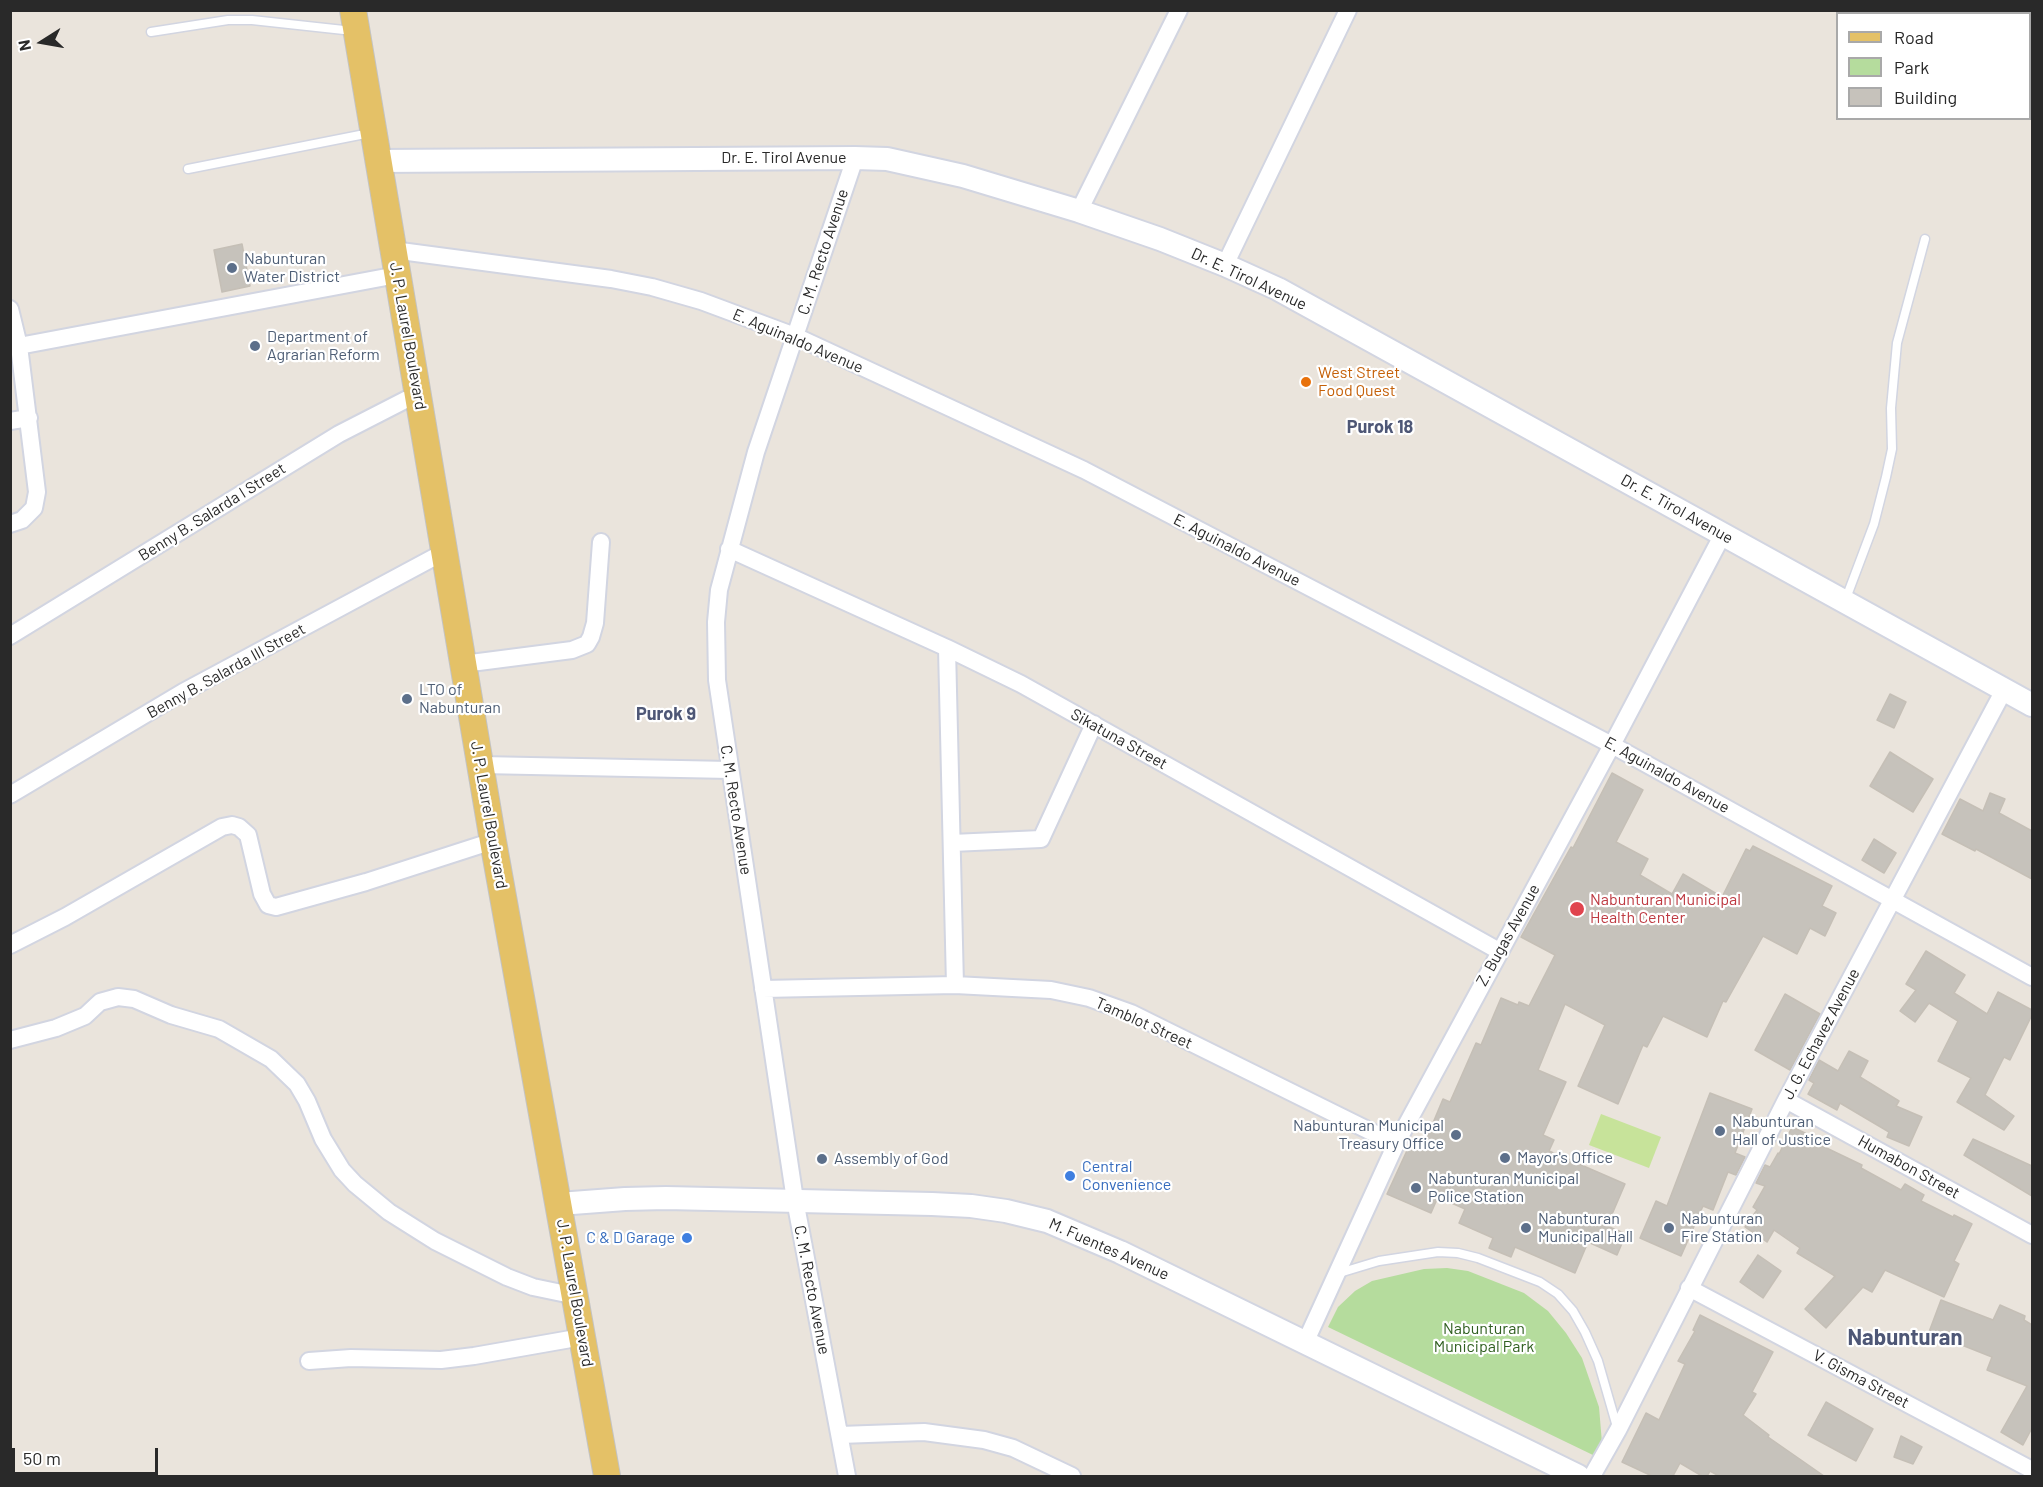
<!DOCTYPE html>
<html>
<head>
<meta charset="utf-8">
<style>
	body { margin:0 }
	#map { position:relative; width:2043px; height:1487px; overflow:hidden; background:#eae4dc; font-family:Barlow,sans-serif }
	canvas { display:block }
	.frame { position:absolute; inset:0; border:12px solid #292929; pointer-events:none }
	.legend { position:absolute; left:1836px; top:12px; width:195px; height:108px; box-sizing:border-box; background:#fff; border:2px solid #a9a9a9; margin:0; padding:8px 10px; list-style:none; font-size:18px; color:#292929 }
	.legend li { display:flex; align-items:center; gap:12px; height:30px }
	.legend b { width:30px; border:2px solid #a9a9a9 }
	.north { position:absolute; left:12px; top:12px; width:60px; height:60px; -webkit-text-stroke:4px #fff; paint-order:stroke; rotate:259deg; font-size:16px; font-weight:700; line-height:24px; text-align:center; color:#292929 }
	.north::after { content:''; display:block; margin:auto; width:21px; height:27px; background:#292929; clip-path:polygon(50% 0,100% 100%,50% 72%,0 100%) }
	.scale { position:absolute; left:12px; top:1448px; width:146px; height:27px; box-sizing:border-box; border:3px solid #292929; border-top:0; padding-left:8px; font-size:18px; line-height:21px; white-space:nowrap; color:#292929; -webkit-text-stroke:4px #fff; paint-order:stroke }
</style>
</head>
<body>
<div id="map">
<canvas width="2043" height="1487"></canvas>
<div class="frame"></div>
<ul class="legend">
<li><b style="height:8px;background:#e4c167"></b>Road</li>
<li><b style="height:16px;background:#b5dc9d"></b>Park</li>
<li><b style="height:16px;background:#c6c2bb"></b>Building</li>
</ul>
<div class="north">N</div>
<div class="scale">50 m</div>
</div>
<script>
const ctx = document.querySelector('canvas').getContext('2d');
ctx.lineJoin = 'round';
function paint(path, color) { ctx.fillStyle = color; ctx.fill(path, 'evenodd'); }
const toPath = rows => new Path2D(rows.map(r => 'M' + r).join(''));
function strokePath(path, color, width, dash) { ctx.strokeStyle = color; ctx.lineWidth = width; ctx.lineCap = dash ? 'butt' : 'round'; ctx.setLineDash(dash || []); ctx.stroke(path); }
function label(font, color, halo, rows, align = 'center') {
  ctx.font = font + ' Barlow,sans-serif'; ctx.lineWidth = 4.5; ctx.setLineDash([]); ctx.textBaseline = 'middle'; ctx.strokeStyle = halo; ctx.fillStyle = color; for (const [text, x, y, turn = 0] of rows) {
    ctx.save(); ctx.translate(x, y); ctx.rotate((+turn || 0) * Math.PI / 180); ctx.textAlign = isNaN(turn) ? turn : align; if (halo) ctx.strokeText(text, 0, 0); ctx.fillText(text, 0, 0); ctx.restore();
  }
}
paint(toPath([
	[1447,1268,1468,1271,1524,1293,1548,1311,1566,1333,1582,1358,1599,1407,1602,1443,1595,1456,1328,1327,1338,1307,1355,1291,1372,1281,1424,1269]
]), '#b5dc9d');
paint(toPath([
	[1601,1114,1661,1137,1649,1168,1589,1145]
]), '#c7e39a');
const building = toPath([
	[242,244,250,286,222,292,214,250,242,244],
	[1890,694,1906,702,1894,728,1877,720,1890,694],
	[1890,752,1933,779,1913,812,1870,786,1890,752],
	[1612,773,1643,790,1616,842,1648,859,1640,875,1672,894,1683,874,1722,897,1746,849,1750,851,1753,846,1832,886,1822,906,1836,913,1825,936,1810,928,1797,954,1763,936,1726,1002,1723,1001,1707,1037,1663,1016,1647,1047,1643,1045,1618,1104,1578,1086,1605,1025,1565,1004,1538,1070,1566,1082,1543,1135,1554,1140,1549,1151,1625,1184,1607,1226,1626,1234,1617,1255,1588,1242,1575,1273,1515,1247,1511,1257,1489,1248,1493,1238,1459,1223,1465,1209,1438,1197,1431,1213,1387,1194,1410,1144,1422,1149,1443,1099,1450,1102,1476,1043,1481,1045,1501,998,1518,1005,1519,1002,1529,1006,1555,955,1521,937,1571,847,1573,848,1612,773],
	[1990,793,2005,799,1999,813,2032,831,2032,879,1976,849,1975,851,1942,834,1960,799,1983,811,1990,793],
	[1874,839,1896,853,1884,873,1862,860,1874,839],
	[1926,951,1965,975,1954,993,1987,1014,1998,992,2032,1010,2032,1015,2010,1060,2004,1057,1985,1095,2014,1116,2004,1130,1957,1102,1971,1078,1938,1061,1958,1021,1929,1003,1915,1022,1900,1011,1916,990,1906,984,1926,951],
	[1785,994,1820,1014,1790,1070,1755,1050,1785,994],
	[1849,1051,1868,1061,1860,1077,1899,1101,1896,1106,1922,1117,1909,1146,1887,1137,1889,1132,1840,1103,1837,1110,1808,1094,1814,1083,1809,1080,1819,1060,1838,1071,1849,1051],
	[1710,1093,1752,1109,1735,1153,1745,1157,1736,1175,1728,1172,1713,1210,1703,1206,1681,1256,1640,1238,1656,1201,1667,1206,1710,1093],
	[1792,1127,1818,1139,1816,1143,1862,1165,1861,1168,1901,1190,1905,1184,1924,1195,1921,1201,1953,1217,1954,1215,1972,1224,1954,1261,1959,1264,1944,1297,1885,1270,1872,1292,1863,1287,1826,1328,1805,1309,1835,1276,1797,1253,1800,1248,1774,1230,1767,1242,1745,1227,1757,1210,1753,1207,1765,1186,1756,1183,1765,1165,1770,1167,1778,1153,1779,1154,1792,1127],
	[1973,1139,2032,1166,2032,1196,1964,1155,1973,1139],
	[1758,1255,1781,1271,1763,1298,1740,1282,1758,1255],
	[1941,1300,1993,1320,2000,1305,2025,1316,2024,1320,2032,1325,2032,1428,2023,1445,2001,1432,2027,1386,1987,1370,1992,1357,1929,1332,1941,1300],
	[1700,1315,1773,1352,1752,1392,1756,1394,1743,1415,1769,1435,1768,1437,1824,1476,1719,1476,1710,1471,1707,1476,1702,1476,1680,1463,1673,1476,1652,1476,1622,1462,1646,1413,1659,1420,1685,1364,1678,1361,1695,1331,1693,1330,1700,1315],
	[1826,1402,1873,1429,1856,1461,1808,1435,1826,1402],
	[1901,1436,1922,1447,1913,1464,1894,1457,1901,1436]
]);
paint(building, '#c6c2bb');
strokePath(building, '#c5bfb6', 1.5);
const lane = toPath([
	[151,32,228,20,252,20,353,31],
	[188,169,370,133],
	[1845,601,1874,524,1886,477,1892,449,1891,408,1897,343,1925,239],
	[1336,1274,1379,1261,1438,1252,1458,1253,1478,1258,1540,1282,1558,1294,1573,1311,1585,1332,1598,1361,1617,1427]
]);
const street = toPath([
	[1079,211,1179,10],
	[393,250,611,279,652,287,701,301,795,336,1084,470,1612,745,2032,977],
	[1225,265,1348,10],
	[10,309,19,346,37,492,34,508,22,520,10,524],
	[19,346,397,275],
	[10,421,29,418],
	[729,549,947,648,1021,684,1499,951],
	[10,636,339,434,417,394],
	[947,648,955,985],
	[463,664,572,650,587,644,591,637,595,623,601,542],
	[481,765,730,770],
	[10,795,183,692,444,552],
	[952,843,1041,839,1094,724],
	[10,945,65,917,222,827,232,825,239,827,248,835,262,894,268,905,276,907,366,882,493,841],
	[763,989,955,985,1051,990,1089,998,1131,1013,1396,1144],
	[10,1040,56,1028,85,1016,100,1002,118,997,134,999,171,1015,219,1029,271,1059,297,1084,307,1101,323,1139,342,1170,355,1184,389,1212,435,1241,507,1277,533,1287,576,1296],
	[1786,1100,2032,1235],
	[1689,1288,2032,1470],
	[1305,1343,1396,1144,1612,745,1723,534],
	[309,1361,351,1358,441,1360,474,1356,582,1337],
	[840,1435,924,1432,984,1440,1013,1448,1072,1476],
	[847,1476,795,1200,717,680,716,622,719,590,756,452,855,158],
	[1592,1476,1618,1430,1786,1100,2004,690]
]);
const secondary = toPath([
	[378,161,855,158,887,159,963,176,1079,211,1160,239,1225,265,1278,289,2032,705],
	[559,1204,625,1199,666,1198,932,1204,971,1206,1006,1211,1047,1221,1120,1252,1578,1476]
]);
const primary = toPath([
	[353,10,493,841,607,1476]
]);
strokePath(lane, '#d2d5e1', 11);
strokePath(street, '#d2d5e1', 20);
strokePath(secondary, '#d2d5e1', 26);
strokePath(primary, '#c3c3c3', 28);
strokePath(lane, '#fff', 8);
strokePath(street, '#fff', 16);
strokePath(secondary, '#fff', 22);
strokePath(primary, '#e4c167', 26);
for (const [x, y, r, color] of [
	[232,268,6,"#5c6f8a"],
	[255,346,6,"#5c6f8a"],
	[1306,382,6,"#e8710a"],
	[407,699,6,"#5c6f8a"],
	[1577,909,8,"#e0444e"],
	[1720,1131,6,"#5c6f8a"],
	[1456,1135,6,"#5c6f8a"],
	[1505,1158,6,"#5c6f8a"],
	[822,1159,6,"#5c6f8a"],
	[1070,1176,6,"#3f7fe0"],
	[1416,1188,6,"#5c6f8a"],
	[1526,1228,6,"#5c6f8a"],
	[1669,1228,6,"#5c6f8a"],
	[687,1238,6,"#3f7fe0"]
]) { const dot = new Path2D(); dot.arc(x, y, r, 0, 2 * Math.PI); ctx.fillStyle = color; ctx.fill(dot); strokePath(dot, '#fff', 2); }
label('16px', '#292929', '#fff', [
	["Dr. E. Tirol Avenue",784,158],
	["C. M. Recto Avenue",823,252,-72],
	["Dr. E. Tirol Avenue",1249,279,25],
	["J. P. Laurel Boulevard",408,336,80],
	["E. Aguinaldo Avenue",798,341,23],
	["Dr. E. Tirol Avenue",1677,509,29],
	["Benny B. Salarda I Street",212,512,-32],
	["E. Aguinaldo Avenue",1237,550,27],
	["Benny B. Salarda III Street",226,671,-29],
	["Sikatuna Street",1119,739,29],
	["E. Aguinaldo Avenue",1667,775,29],
	["C. M. Recto Avenue",736,810,81],
	["J. P. Laurel Boulevard",489,815,80],
	["Z. Bugas Avenue",1508,935,-61],
	["Tamblot Street",1144,1023,24],
	["J. G. Echavez Avenue",1821,1034,-62],
	["Humabon Street",1909,1167,29],
	["M. Fuentes Avenue",1109,1249,24],
	["C. M. Recto Avenue",812,1290,79],
	["J. P. Laurel Boulevard",575,1293,80],
	["V. Gisma Street",1861,1379,28]
]);
label('16px', '#4e5e75', '#fff', [
	["Nabunturan",244,259],
	["Water District",244,277],
	["Department of",267,337],
	["Agrarian Reform",267,355],
	["LTO of",419,690],
	["Nabunturan",419,708],
	["Nabunturan",1732,1122],
	["Hall of Justice",1732,1140],
	["Nabunturan Municipal",1444,1126,"right"],
	["Treasury Office",1444,1144,"right"],
	["Mayor's Office",1517,1158],
	["Assembly of God",834,1159],
	["Nabunturan Municipal",1428,1179],
	["Police Station",1428,1197],
	["Nabunturan",1538,1219],
	["Municipal Hall",1538,1237],
	["Nabunturan",1681,1219],
	["Fire Station",1681,1237]
], 'left');
label('16px', '#c56008', '#fff', [
	["West Street",1318,373],
	["Food Quest",1318,391]
], 'left');
label('16px', '#be3a42', '#fff', [
	["Nabunturan Municipal",1590,900],
	["Health Center",1590,918]
], 'left');
label('16px', '#366cbe', '#fff', [
	["Central",1082,1167],
	["Convenience",1082,1185],
	["C & D Garage",675,1238,"right"]
], 'left');
label('16px', '#305f20', '#fff', [
	["Nabunturan",1484,1329],
	["Municipal Park",1484,1347]
]);
label('bold 18px', '#4e5776', '#fff', [
	["Purok 18",1380,427],
	["Purok 9",666,714]
]);
label('bold 22px', '#4e5776', '#fff', [
	["Nabunturan",1905,1338]
]);
</script>
</body>
</html>
